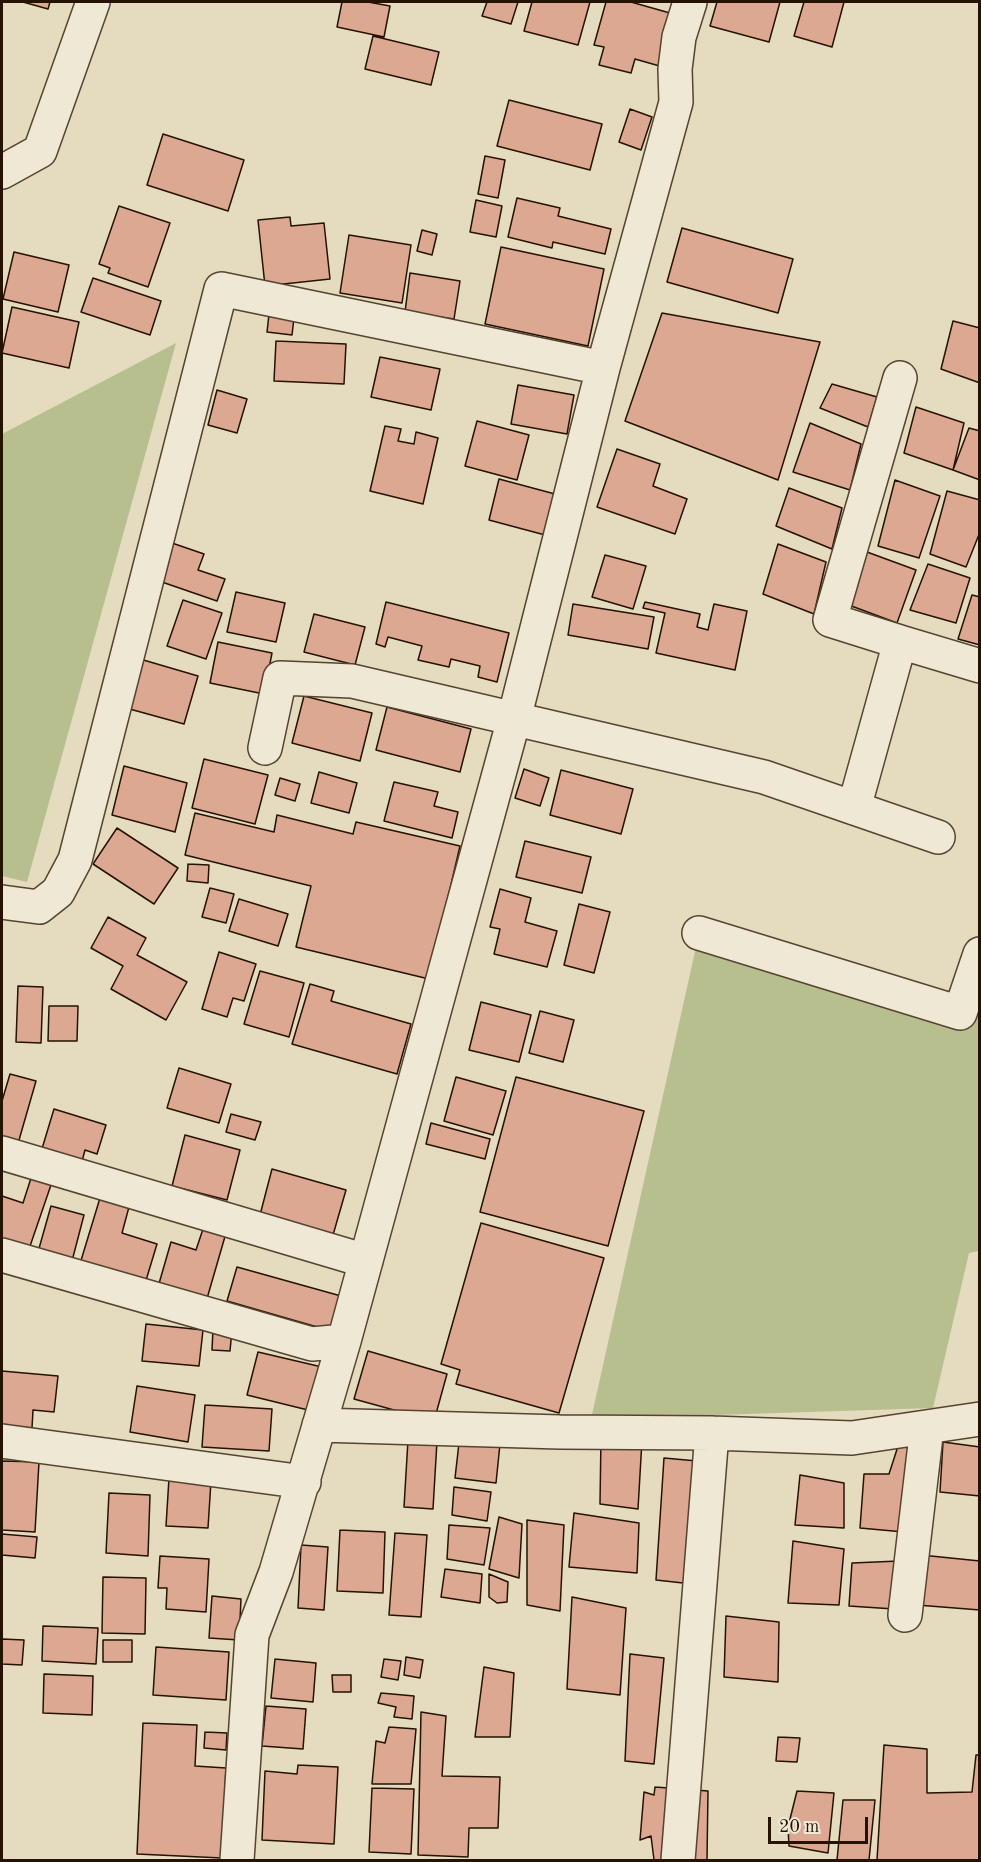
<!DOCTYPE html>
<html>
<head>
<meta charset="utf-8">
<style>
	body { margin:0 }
	#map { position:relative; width:981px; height:1862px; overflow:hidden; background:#e5dbbe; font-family:"Old Standard TT",serif }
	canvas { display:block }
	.frame { position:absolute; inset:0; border:3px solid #251200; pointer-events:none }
	.scale { position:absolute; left:768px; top:1817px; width:100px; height:27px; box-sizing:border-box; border:3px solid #251200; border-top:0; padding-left:8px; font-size:18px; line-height:21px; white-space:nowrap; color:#251200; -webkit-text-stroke:4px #eee8d5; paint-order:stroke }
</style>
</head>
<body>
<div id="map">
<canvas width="981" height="1862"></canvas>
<div class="frame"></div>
<div class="scale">20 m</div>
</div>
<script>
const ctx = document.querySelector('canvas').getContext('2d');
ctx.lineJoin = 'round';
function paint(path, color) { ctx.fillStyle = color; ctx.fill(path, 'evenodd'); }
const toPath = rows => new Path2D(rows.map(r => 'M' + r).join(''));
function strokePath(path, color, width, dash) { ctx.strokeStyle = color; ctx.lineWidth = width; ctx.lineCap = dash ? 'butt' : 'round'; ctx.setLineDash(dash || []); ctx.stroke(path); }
paint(toPath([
	[176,343,27,882,2,876,2,434],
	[696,947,969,1025,979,992,979,1251,969,1253,933,1408,591,1419]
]), '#b8bf8f');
const building = toPath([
	[23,2,50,2,48,9,23,2],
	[342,2,368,2,390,6,384,37,337,27,342,2],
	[487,2,518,2,511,24,482,16,487,2],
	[532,2,590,2,578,45,524,31,532,2],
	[606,2,631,2,677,15,663,67,635,59,631,73,599,65,604,47,594,45,606,2],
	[717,2,780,2,769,42,710,26,717,2],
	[804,2,844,2,832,47,794,36,804,2],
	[373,36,439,52,431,85,365,69,373,36],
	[509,100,602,124,590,170,497,146,509,100],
	[630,109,652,117,641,150,619,142,630,109],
	[163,134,244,160,228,211,147,185,163,134],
	[485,156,505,160,498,198,478,194,485,156],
	[517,198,560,208,558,216,611,229,605,254,553,242,552,248,508,237,517,198],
	[476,200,502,206,496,237,470,232,476,200],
	[119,206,170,223,148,287,108,273,110,268,99,264,119,206],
	[290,217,291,226,324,223,330,279,265,286,258,220,290,217],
	[682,228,793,259,778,313,667,282,682,228],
	[422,230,437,234,432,255,417,251,422,230],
	[349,235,411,245,402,303,340,293,349,235],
	[501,247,604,269,588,346,485,324,501,247],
	[14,252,69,265,58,312,3,299,14,252],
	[410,273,460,281,454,319,405,312,410,273],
	[93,278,161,301,150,335,81,312,93,278],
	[270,305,295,309,292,335,267,332,270,305],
	[12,307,79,322,69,368,2,353,12,307],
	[662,313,820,342,778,480,625,421,662,313],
	[953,321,980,328,980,383,941,369,953,321],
	[276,341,346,344,344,384,274,381,276,341],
	[380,357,440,369,431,410,371,397,380,357],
	[832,384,877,397,868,427,820,408,832,384],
	[518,385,574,395,567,434,511,424,518,385],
	[217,390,247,399,237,433,208,425,217,390],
	[916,407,964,423,953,470,904,453,916,407],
	[477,421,529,435,517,480,465,466,477,421],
	[810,423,861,444,850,490,793,472,810,423],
	[385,426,401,429,398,441,414,444,416,432,438,438,423,504,370,491,385,426],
	[969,428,980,431,980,480,953,470,969,428],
	[617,449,660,464,653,486,687,499,675,534,597,507,617,449],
	[499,479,555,494,545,535,489,520,499,479],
	[895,480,940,496,919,558,878,546,895,480],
	[789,488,842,508,832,549,776,526,789,488],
	[947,491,980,500,980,532,966,567,930,554,947,491],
	[172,543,204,554,198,570,225,579,217,601,159,581,172,543],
	[778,544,826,562,814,614,763,594,778,544],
	[867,552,916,570,897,623,846,604,867,552],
	[605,555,646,566,633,609,592,597,605,555],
	[928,564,970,578,956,623,910,610,928,564],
	[236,592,285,603,276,642,227,632,236,592],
	[972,595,980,597,980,645,958,639,972,595],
	[183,600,222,613,206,659,167,646,183,600],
	[386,602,509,633,497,682,478,677,480,666,451,659,449,667,418,660,422,646,388,637,385,647,376,644,386,602],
	[645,602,700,614,697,627,708,630,714,604,747,611,735,670,656,653,665,613,643,608,645,602],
	[573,604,654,617,648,649,568,635,573,604],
	[314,614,365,627,355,665,304,652,314,614],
	[218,642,272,653,264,694,210,683,218,642],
	[140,659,198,676,184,724,126,708,140,659],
	[304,696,372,713,360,761,292,743,304,696],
	[387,707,471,729,460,772,376,750,387,707],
	[204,759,268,775,255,824,192,808,204,759],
	[124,766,187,783,175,832,112,815,124,766],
	[524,769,549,778,540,806,515,798,524,769],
	[561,770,633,789,621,834,550,815,561,770],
	[319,772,357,783,349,813,311,803,319,772],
	[280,778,300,784,295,801,275,795,280,778],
	[394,782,438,792,434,806,458,812,452,838,384,821,394,782],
	[195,813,274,832,277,815,353,834,356,822,460,846,429,979,296,947,311,886,185,855,195,813],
	[117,828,178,868,154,904,93,864,117,828],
	[525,841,591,857,582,893,516,877,525,841],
	[188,864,209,865,208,883,187,881,188,864],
	[210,888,234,894,226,923,202,917,210,888],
	[500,889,531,898,525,922,557,931,547,967,494,954,500,929,490,927,500,889],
	[239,899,288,914,278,946,229,931,239,899],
	[579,904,610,912,594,973,564,965,579,904],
	[108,917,146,938,137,955,187,982,166,1020,111,989,123,966,91,948,108,917],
	[219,952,256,964,244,1001,233,998,227,1017,202,1009,219,952],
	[260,971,304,983,289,1037,244,1024,260,971],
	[310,984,334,991,331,1001,411,1024,397,1074,292,1044,310,984],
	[18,986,43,987,41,1043,16,1042,18,986],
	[481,1002,531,1015,519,1062,469,1050,481,1002],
	[49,1006,78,1006,77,1041,48,1041,49,1006],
	[540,1011,574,1020,563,1062,529,1053,540,1011],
	[179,1068,231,1084,219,1123,167,1108,179,1068],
	[10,1074,36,1081,17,1147,2,1143,2,1101,10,1074],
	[456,1077,506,1091,493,1135,444,1121,456,1077],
	[516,1077,644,1111,608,1246,480,1212,516,1077],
	[54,1109,106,1125,97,1154,85,1150,81,1165,41,1152,54,1109],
	[231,1114,261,1122,255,1140,226,1132,231,1114],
	[431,1123,490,1139,485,1159,426,1144,431,1123],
	[185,1135,240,1150,227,1200,172,1186,185,1135],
	[272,1169,346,1190,333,1235,260,1215,272,1169],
	[32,1175,52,1182,28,1252,2,1243,2,1196,23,1203,32,1175],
	[100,1198,129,1207,122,1233,157,1244,144,1287,79,1267,100,1198],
	[51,1206,84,1215,72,1261,38,1252,51,1206],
	[481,1223,604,1258,559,1413,456,1384,460,1370,441,1364,481,1223],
	[204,1226,226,1233,206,1302,158,1287,171,1242,196,1250,204,1226],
	[237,1267,341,1296,331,1331,227,1301,237,1267],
	[146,1324,203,1330,199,1366,142,1361,146,1324],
	[213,1329,232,1330,230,1351,212,1350,213,1329],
	[368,1351,447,1374,434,1421,354,1399,368,1351],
	[258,1352,322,1367,312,1411,247,1395,258,1352],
	[2,1371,58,1376,54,1412,33,1410,32,1428,2,1425,2,1371],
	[137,1386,195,1395,188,1442,130,1432,137,1386],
	[205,1405,272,1409,269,1451,202,1447,205,1405],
	[601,1437,642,1440,638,1509,600,1504,601,1437],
	[408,1440,437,1441,433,1509,404,1507,408,1440],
	[900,1440,913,1443,904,1532,860,1528,864,1474,889,1474,900,1440],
	[943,1442,980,1447,980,1496,940,1492,943,1442],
	[459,1443,500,1444,496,1483,455,1478,459,1443],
	[664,1458,719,1463,710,1586,656,1580,664,1458],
	[2,1461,39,1462,35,1532,2,1530,2,1461],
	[800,1475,844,1483,844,1528,795,1525,800,1475],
	[169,1478,211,1481,208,1528,166,1526,169,1478],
	[454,1487,491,1492,487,1521,452,1515,454,1487],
	[109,1493,150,1495,148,1556,106,1553,109,1493],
	[574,1513,639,1523,637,1573,569,1567,574,1513],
	[499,1517,522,1524,519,1578,489,1569,499,1517],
	[527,1520,564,1525,560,1611,527,1605,527,1520],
	[449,1525,490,1528,484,1565,447,1559,449,1525],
	[340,1530,385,1532,383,1593,337,1591,340,1530],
	[395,1533,427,1535,421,1617,389,1615,395,1533],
	[2,1534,37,1537,35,1558,2,1555,2,1534],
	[793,1541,844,1549,839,1605,788,1603,793,1541],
	[301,1545,328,1547,324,1610,298,1608,301,1545],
	[921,1555,980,1561,980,1610,917,1605,921,1555],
	[160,1556,209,1559,206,1612,166,1609,167,1588,158,1588,160,1556],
	[899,1561,894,1609,849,1606,852,1563,899,1561],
	[445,1569,482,1574,480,1603,441,1597,445,1569],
	[489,1574,508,1582,507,1602,497,1603,489,1597,489,1574],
	[103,1577,146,1578,145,1634,102,1633,103,1577],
	[212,1596,241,1599,239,1640,209,1638,212,1596],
	[572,1597,626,1608,620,1695,567,1689,572,1597],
	[726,1616,779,1622,778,1682,724,1677,726,1616],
	[43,1626,98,1628,96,1664,42,1661,43,1626],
	[2,1639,24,1640,22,1665,2,1664,2,1639],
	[103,1640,132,1640,132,1662,103,1662,103,1640],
	[156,1647,229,1652,226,1700,153,1695,156,1647],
	[630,1654,664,1658,654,1764,625,1761,630,1654],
	[406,1657,423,1660,420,1678,404,1675,406,1657],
	[275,1659,316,1663,313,1702,271,1698,275,1659],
	[384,1659,401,1661,398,1680,381,1677,384,1659],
	[484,1667,514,1673,510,1737,475,1737,484,1667],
	[44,1674,93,1676,92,1715,43,1713,44,1674],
	[332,1675,351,1675,351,1692,333,1692,332,1675],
	[381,1693,414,1696,412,1719,394,1717,396,1707,378,1703,381,1693],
	[266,1706,306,1709,303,1749,262,1746,266,1706],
	[421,1712,446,1716,442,1776,500,1777,498,1828,469,1828,468,1857,418,1855,421,1712],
	[143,1723,197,1725,195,1766,226,1768,222,1858,137,1854,143,1723],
	[389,1727,416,1729,411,1784,372,1784,376,1741,385,1743,389,1727],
	[205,1732,227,1733,226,1750,204,1748,205,1732],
	[778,1737,800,1738,797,1762,776,1761,778,1737],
	[884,1745,927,1749,927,1793,972,1792,976,1755,980,1755,980,1860,877,1860,884,1745],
	[298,1765,338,1767,334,1844,262,1840,265,1771,297,1774,298,1765],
	[655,1787,708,1791,707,1860,654,1860,651,1836,640,1840,644,1792,654,1795,655,1787],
	[372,1788,414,1789,411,1854,369,1852,372,1788],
	[797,1791,834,1793,828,1853,789,1846,788,1827,797,1791],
	[843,1800,875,1800,869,1860,837,1860,843,1800]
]);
paint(building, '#dca891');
strokePath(building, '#251200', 1.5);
const minor = toPath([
	[2,172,40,151,93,2],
	[900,378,830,620,900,642],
	[265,748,280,678,352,681,764,777,938,837],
	[854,808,900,642,980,666],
	[2,902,39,907,58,892,75,860,221,289,603,368],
	[699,933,960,1013,980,954],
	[2,1153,366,1261],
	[2,1255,312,1344,344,1341],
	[319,1425,560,1432,712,1433,852,1438,980,1419],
	[2,1441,304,1482],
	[905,1615,927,1427],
	[237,1860,252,1635,276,1572,344,1341,514,719,603,368,676,102,675,69,679,37,690,2],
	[678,1860,712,1433]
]);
strokePath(minor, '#554430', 36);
strokePath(minor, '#eee8d5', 33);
</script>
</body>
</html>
